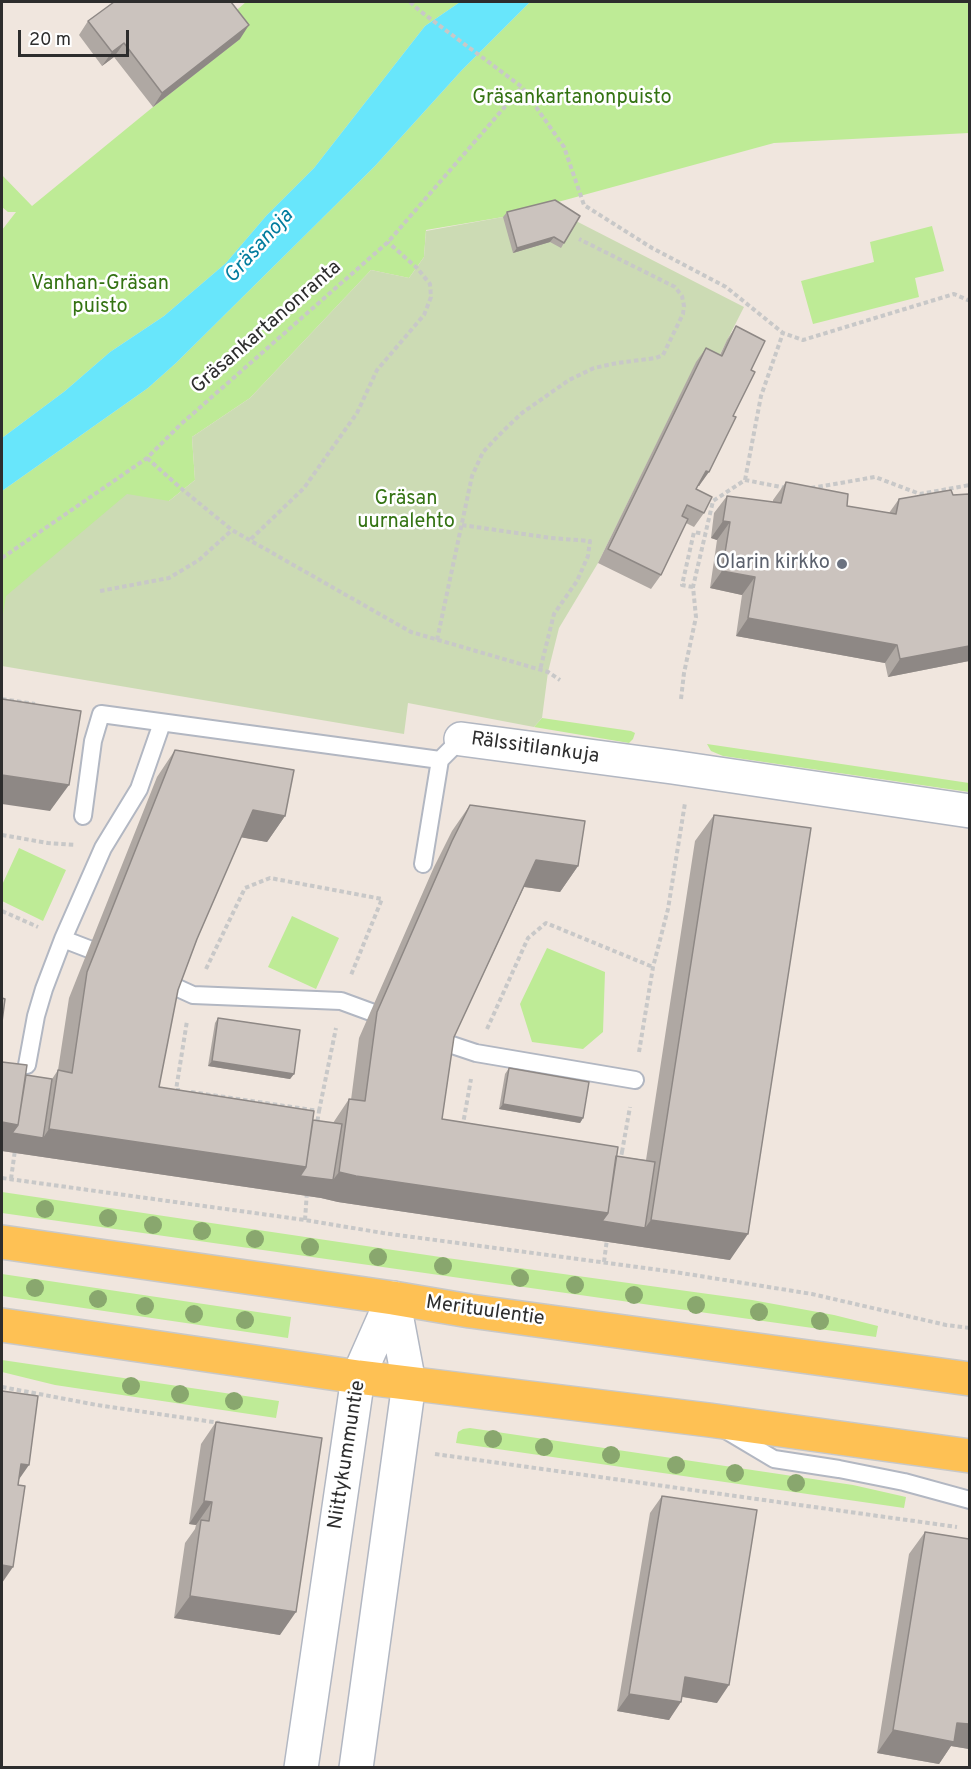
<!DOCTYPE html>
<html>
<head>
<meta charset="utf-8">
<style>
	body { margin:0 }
	#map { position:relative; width:971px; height:1769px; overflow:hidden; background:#f0e6de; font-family:Overpass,sans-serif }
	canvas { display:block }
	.frame { position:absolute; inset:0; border:3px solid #2d2d2d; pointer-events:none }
	.scale { position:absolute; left:18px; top:30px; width:111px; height:27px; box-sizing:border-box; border:3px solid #2d2d2d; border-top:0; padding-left:8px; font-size:18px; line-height:21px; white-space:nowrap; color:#2d2d2d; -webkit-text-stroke:4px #fff; paint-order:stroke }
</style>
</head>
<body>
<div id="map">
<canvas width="971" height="1769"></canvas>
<div class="frame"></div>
<div class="scale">20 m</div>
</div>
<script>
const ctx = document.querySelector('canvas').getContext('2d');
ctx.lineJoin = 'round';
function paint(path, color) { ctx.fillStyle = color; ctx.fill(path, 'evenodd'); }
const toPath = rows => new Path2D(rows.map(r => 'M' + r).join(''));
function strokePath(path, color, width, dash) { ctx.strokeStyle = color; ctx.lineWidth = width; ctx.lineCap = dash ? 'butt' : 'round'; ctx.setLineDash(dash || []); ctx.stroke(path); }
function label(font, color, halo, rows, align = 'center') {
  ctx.font = font + ' Overpass,sans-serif'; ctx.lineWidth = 5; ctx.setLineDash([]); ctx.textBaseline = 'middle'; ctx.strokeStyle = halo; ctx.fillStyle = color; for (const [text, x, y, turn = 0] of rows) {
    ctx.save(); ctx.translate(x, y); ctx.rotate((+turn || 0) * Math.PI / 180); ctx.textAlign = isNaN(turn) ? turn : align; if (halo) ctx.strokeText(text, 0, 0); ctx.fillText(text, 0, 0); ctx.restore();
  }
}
paint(toPath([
	[246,2,460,2,425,26,314,168,266,216,226,263,164,316,110,352,65,391,2,438,2,230,16,212,8,212,2,207,2,175,32,206,153,107,239,39,225,20],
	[530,2,969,2,969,133,774,143,503,217,426,230,424,257,409,278,371,270,250,398,192,437,195,480,169,501,2,621,2,491,148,388,176,363,375,166,462,70],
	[932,226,944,271,915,278,919,297,813,324,801,281,874,262,870,242],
	[542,718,631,731,635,733,633,739,629,743,534,727],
	[707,744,969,783,969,792,723,756,711,751],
	[19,848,66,870,43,921,2,901,2,885],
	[292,916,339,938,316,989,268,967],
	[547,948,605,972,603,1032,583,1049,532,1042,520,1004],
	[2,1192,447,1258,752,1300,834,1315,878,1326,876,1337,2,1213],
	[2,1274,291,1317,288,1338,2,1296],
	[2,1360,279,1401,276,1418,55,1385,2,1372],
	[470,1428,853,1485,906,1497,904,1508,456,1443,458,1432,463,1429]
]), '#beeb96');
paint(toPath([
	[551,205,576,221,744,307,712,370,696,363,598,563,559,628,548,672,542,718,534,727,408,703,404,734,2,666,2,621,6,596,127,494,169,501,195,480,192,437,250,398,371,270,409,278,424,257,426,231,503,217]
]), '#ccdbb4');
paint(toPath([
	[460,2,530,2,462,70,375,166,176,363,148,388,2,491,2,438,65,391,110,352,164,316,226,263,266,216,314,168,425,26]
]), '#68e6fb');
const service = toPath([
	[83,816,93,741,101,714,440,760,461,739],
	[423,864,440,760],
	[63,939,89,949],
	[171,985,193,995,341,1001,371,1012],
	[446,1043,476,1053,635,1080],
	[27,1065,36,1016,44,989,63,939,103,848,139,789,162,723],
	[727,1431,774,1459,839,1469,904,1482,970,1500]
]);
const minor = toPath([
	[461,739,672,767,970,811],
	[301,1768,358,1377,393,1298],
	[356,1768,409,1383,393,1298]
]);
const primary = toPath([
	[2,1242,393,1298,470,1311,970,1379],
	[2,1325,358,1377,709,1420,970,1456]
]);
strokePath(service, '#b2b7c2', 20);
strokePath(minor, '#b2b7c2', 36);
strokePath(primary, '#c8c8c8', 36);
strokePath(toPath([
	[410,2,420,11,522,87,564,147,584,205,652,248,726,287,783,333,803,340,954,294,970,301],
	[147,458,183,490,232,530,411,632,548,672,560,680],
	[745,480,761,396,783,333],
	[811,488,875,477,920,494,970,485],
	[462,525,551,538,590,541,588,556,577,581,554,614,540,670],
	[251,539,304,488,357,413,377,370,424,315,431,297,430,284,417,268,388,242],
	[2,558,147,458,180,425,388,242,522,87],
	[693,587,682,585,694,532,705,534],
	[100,591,169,578,199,560,232,530],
	[437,640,472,476,483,452,503,431,522,413,569,380,594,368,617,363,656,358,663,355,683,314,684,306,682,296,675,287,579,239],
	[2,699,35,704],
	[681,699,684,673,696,617,693,587,713,501,745,480,786,488],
	[2,835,48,843,76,845],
	[2,911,38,927],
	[206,969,245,888,270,878,382,899,351,975],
	[487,1029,528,938,546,923,653,967],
	[639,1052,653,967,668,909,685,803],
	[180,1090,176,1090,187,1021],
	[191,1092,319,1111,317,1124],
	[319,1111,336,1028],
	[466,1124,463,1124,471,1079],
	[613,1150,622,1152,620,1161],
	[622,1152,630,1107],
	[2,1178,305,1220,383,1233,675,1272,812,1294,946,1325,970,1328],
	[11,1179,15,1150],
	[305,1220,307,1191],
	[604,1262,607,1239],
	[2,1387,97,1405,220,1423],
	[435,1454,957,1527]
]), '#c8c8c8', 4, [4.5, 3]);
strokePath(service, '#fff', 16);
strokePath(minor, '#fff', 33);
strokePath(primary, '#fec154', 33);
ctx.fillStyle = '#89a76e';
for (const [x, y] of [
	[45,1209],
	[108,1218],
	[153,1225],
	[202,1231],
	[255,1239],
	[310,1247],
	[378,1257],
	[443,1266],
	[520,1278],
	[575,1285],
	[35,1288],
	[634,1295],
	[98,1299],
	[696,1305],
	[145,1306],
	[759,1312],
	[194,1314],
	[245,1320],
	[820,1321],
	[131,1386],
	[180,1394],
	[234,1401],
	[493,1439],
	[544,1447],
	[611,1455],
	[676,1465],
	[735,1473],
	[796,1483]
]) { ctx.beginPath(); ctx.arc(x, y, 9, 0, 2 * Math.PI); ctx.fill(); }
paint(toPath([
	[88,21,240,39,153,107,114,57,102,66,79,35],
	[555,200,564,243,561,248,550,242,513,253,503,217,507,212],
	[736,326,751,370,733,416,699,486,698,486,696,489,704,513,694,527,686,523,661,575,651,589,598,563,696,362,706,348,720,355,727,340],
	[786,482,847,506,889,513,899,499,969,494,969,661,888,677,885,663,736,636,742,595,710,588,717,540,711,538,714,513,727,496,773,502,773,500],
	[175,750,285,816,267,842,241,837,197,939,178,990,159,1087,313,1120,333,1123,349,1099,351,1100,359,1038,434,867,452,831,470,805,578,866,560,892,524,887,454,1037,442,1119,616,1156,646,1160,695,841,714,815,730,1260,338,1202,321,1198,2,1151,26,1075,52,1079,58,1070,69,998,157,777],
	[218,1018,294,1074,290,1079,208,1066,215,1023],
	[509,1068,583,1118,580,1123,499,1109,505,1074],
	[216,1422,280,1635,174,1618,185,1543,195,1529,196,1525,189,1524,201,1444],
	[662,1496,717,1703,682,1697,669,1720,617,1711,650,1513],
	[925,1532,969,1539,969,1749,951,1746,939,1764,877,1753,909,1554]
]), '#afa8a3');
paint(toPath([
	[249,25,240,39,153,107,162,93],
	[124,43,114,57,102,66,112,52],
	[554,237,550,242,513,253,517,248],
	[706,471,709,472,699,486,696,485],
	[723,521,730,522,717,540,711,538],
	[722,571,755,577,742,595,710,588],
	[748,618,897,645,885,663,736,636],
	[969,646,969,661,888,677,900,659],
	[2,775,69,785,50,811,2,804],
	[253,810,285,816,267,842,234,836],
	[536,860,578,866,560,892,518,886],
	[212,1061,294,1074,290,1079,208,1066],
	[503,1104,583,1118,580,1123,499,1109],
	[2,1122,18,1125,43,1138,49,1129,306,1167,333,1180,339,1172,608,1213,645,1228,651,1220,748,1234,730,1260,338,1202,321,1198,2,1151],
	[21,1464,29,1465,13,1488],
	[204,1501,212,1502,196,1525,189,1524],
	[2,1565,13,1567,2,1583],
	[190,1596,296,1612,280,1635,174,1618],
	[685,1677,729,1685,717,1703,673,1695],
	[629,1694,681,1702,669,1720,617,1711],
	[957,1723,969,1724,969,1749,951,1746,939,1764,877,1753,893,1730]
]), '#8e8885');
const building = toPath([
	[114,2,231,2,249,25,162,93,124,43,112,52,88,21,114,2],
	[555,200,580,216,564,243,554,237,517,248,507,212,555,200],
	[736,326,765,341,751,370,755,372,733,416,736,417,709,472,706,471,696,489,712,497,704,513,687,505,682,516,688,519,661,575,608,549,706,348,722,356,736,326],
	[786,482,848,494,847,506,896,514,899,499,951,490,953,495,969,494,969,646,900,659,897,645,748,618,755,577,722,571,730,522,723,521,727,496,781,503,786,482],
	[2,699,81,711,69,785,2,775,2,699],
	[175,750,294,770,285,816,253,810,197,939,178,990,159,1087,314,1111,306,1167,49,1129,58,1070,72,1073,87,972,175,750],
	[470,805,585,821,578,866,536,860,454,1037,442,1119,618,1147,608,1213,356,1176,339,1172,349,1099,365,1101,377,1012,452,841,470,805],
	[714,815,811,828,748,1234,651,1220,714,815],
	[2,998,5,999,2,1022,2,998],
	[218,1018,300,1030,294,1074,212,1061,218,1018],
	[2,1062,27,1065,18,1125,2,1122,2,1062],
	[509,1068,589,1082,583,1118,503,1104,509,1068],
	[26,1075,52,1079,43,1138,12,1133,18,1125,26,1075],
	[313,1120,342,1124,333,1180,300,1176,306,1167,313,1120],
	[616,1156,655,1162,645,1228,602,1221,608,1213,616,1156],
	[2,1391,38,1396,29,1465,21,1464,18,1485,25,1486,13,1567,2,1565,2,1391],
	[216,1422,322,1438,296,1612,190,1596,201,1520,209,1521,212,1502,204,1501,216,1422],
	[662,1496,757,1510,729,1685,685,1677,681,1702,629,1694,662,1496],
	[925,1532,969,1539,969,1724,957,1723,954,1742,893,1730,925,1532]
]);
paint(building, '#cbc3be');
strokePath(building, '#8e8885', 1.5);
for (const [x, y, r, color] of [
	[842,564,6,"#6b7280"]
]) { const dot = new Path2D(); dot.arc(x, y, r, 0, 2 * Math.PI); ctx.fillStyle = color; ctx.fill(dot); strokePath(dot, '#fff', 2); }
label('20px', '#347313', '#fff', [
	["Gräsankartanonpuisto",572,99],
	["Vanhan-Gräsan",100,285],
	["puisto",100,308],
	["Gräsan",406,500],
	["uurnalehto",406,523]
]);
label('20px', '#2d2d2d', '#fff', [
	["Gräsankartanonranta",267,328,-41],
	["Rälssitilankuja",535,749,8],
	["Merituulentie",485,1312,8],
	["Niittykummuntie",348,1455,-81]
]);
label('20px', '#5b616d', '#fff', [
	["Olarin kirkko",830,564]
], 'right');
label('italic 21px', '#027c9e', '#fff', [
	["Gräsanoja",260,247,-48]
]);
</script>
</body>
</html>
